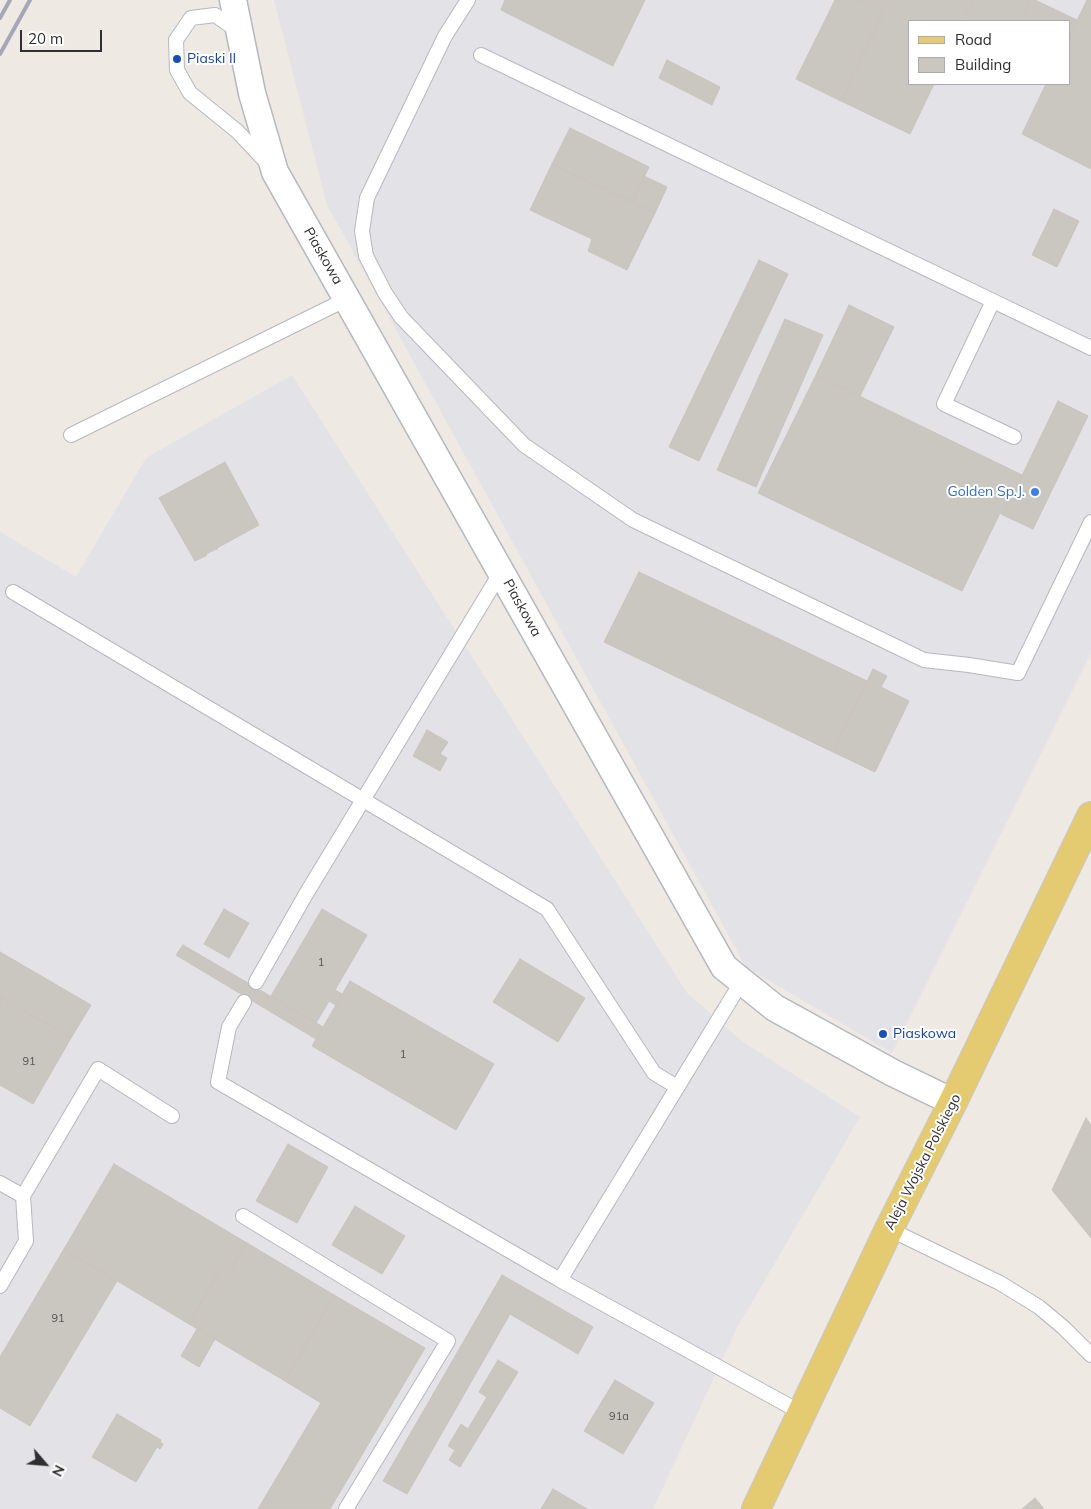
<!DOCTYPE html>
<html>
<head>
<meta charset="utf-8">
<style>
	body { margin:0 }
	#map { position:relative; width:1091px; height:1509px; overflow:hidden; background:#eee9e2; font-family:Mulish,sans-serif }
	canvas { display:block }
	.legend { position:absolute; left:908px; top:20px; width:162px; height:65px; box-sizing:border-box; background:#fff; border:1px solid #ababab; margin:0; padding:6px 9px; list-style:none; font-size:15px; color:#2e2e2e }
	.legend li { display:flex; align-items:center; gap:10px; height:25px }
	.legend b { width:25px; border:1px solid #ababab }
	.north { position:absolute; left:20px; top:1439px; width:50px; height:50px; -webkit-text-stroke:4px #fff; paint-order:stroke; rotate:117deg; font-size:14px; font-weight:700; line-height:20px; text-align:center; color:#2e2e2e }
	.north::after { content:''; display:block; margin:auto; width:18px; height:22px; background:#2e2e2e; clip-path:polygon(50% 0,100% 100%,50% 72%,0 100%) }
	.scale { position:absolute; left:20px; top:30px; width:82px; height:22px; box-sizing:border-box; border:2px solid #2e2e2e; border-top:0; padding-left:6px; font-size:15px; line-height:18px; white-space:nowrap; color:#2e2e2e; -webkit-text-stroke:4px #fff; paint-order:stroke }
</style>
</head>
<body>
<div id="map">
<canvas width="1091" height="1509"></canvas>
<ul class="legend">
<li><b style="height:6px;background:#e4ca70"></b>Road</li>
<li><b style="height:14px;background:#cac7c0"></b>Building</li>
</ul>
<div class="north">N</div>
<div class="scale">20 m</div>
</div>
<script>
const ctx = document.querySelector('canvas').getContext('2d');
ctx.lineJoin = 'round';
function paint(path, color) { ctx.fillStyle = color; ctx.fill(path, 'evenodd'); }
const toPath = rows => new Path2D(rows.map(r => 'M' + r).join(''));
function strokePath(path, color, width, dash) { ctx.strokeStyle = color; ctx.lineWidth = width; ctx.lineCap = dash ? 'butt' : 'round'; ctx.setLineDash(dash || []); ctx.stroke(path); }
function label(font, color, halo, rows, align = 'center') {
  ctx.font = font + ' Mulish,sans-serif'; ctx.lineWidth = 4; ctx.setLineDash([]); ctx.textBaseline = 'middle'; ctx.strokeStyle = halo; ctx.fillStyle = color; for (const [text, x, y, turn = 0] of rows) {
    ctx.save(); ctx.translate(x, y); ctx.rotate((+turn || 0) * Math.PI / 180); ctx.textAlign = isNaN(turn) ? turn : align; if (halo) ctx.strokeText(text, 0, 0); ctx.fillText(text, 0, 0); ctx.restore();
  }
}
paint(toPath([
	[274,0,1091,0,1091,653,892,1053,746,967,345,237,327,205],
	[910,21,1070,21,1070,84,910,84],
	[292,375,687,993,743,1042,860,1117,737,1328,653,1509,0,1509,0,532,76,577,146,458]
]), '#e3e2e7');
const building = toPath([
	[505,0,645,0,613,66,501,10,505,0],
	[835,0,861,0,884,12,841,101,796,79,835,0],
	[861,0,973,0,963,21,910,21,910,84,934,84,910,134,841,101,884,12,861,0],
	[973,0,1031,0,1020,21,963,21,973,0],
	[1031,0,1035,0,1077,20,1070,35,1070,21,1020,21,1031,0],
	[1087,0,1091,0,1091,169,1022,134,1046,84,1070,84,1070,35,1087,0],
	[667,60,720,87,712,105,659,78,667,60],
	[570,128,649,167,632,202,552,164,570,128],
	[552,164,655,213,627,270,588,251,592,239,530,210,552,164],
	[644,176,667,187,655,213,632,202,644,176],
	[1054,209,1079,221,1057,267,1032,255,1054,209],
	[759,260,788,274,699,461,669,447,759,260],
	[849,305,894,327,860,396,816,375,849,305],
	[785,319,823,335,756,487,717,470,785,319],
	[816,375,1022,475,1003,515,1000,513,962,591,758,493,816,375],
	[1058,401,1088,416,1033,529,1003,515,1058,401],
	[225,462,259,525,217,548,217,550,216,549,206,554,207,555,195,561,159,498,225,462],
	[639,572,867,681,833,752,604,642,639,572],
	[873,669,887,676,881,687,909,701,875,772,833,752,873,669],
	[427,730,448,742,440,754,447,758,440,771,413,756,427,730],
	[224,909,249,923,229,958,204,944,224,909],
	[322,909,367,935,335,990,342,994,336,1005,329,1001,316,1023,271,996,322,909],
	[183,945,323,1027,316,1039,176,955,183,945],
	[0,952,91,1005,71,1038,0,997,0,952],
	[520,959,585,998,558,1042,493,1002,520,959],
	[350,981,494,1064,456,1130,312,1046,350,981],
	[0,997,71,1038,33,1104,0,1085,0,997],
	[1086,1118,1091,1125,1091,1238,1052,1190,1086,1118],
	[288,1144,328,1167,297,1223,256,1201,288,1144],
	[114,1164,247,1243,230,1271,222,1266,189,1324,64,1249,114,1164],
	[355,1206,405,1236,382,1274,332,1245,355,1206],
	[247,1243,334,1295,285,1381,189,1324,222,1266,230,1271,247,1243],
	[64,1249,117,1281,30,1426,0,1408,0,1357,64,1249],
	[502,1275,593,1327,578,1354,510,1314,407,1494,383,1481,502,1275],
	[334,1295,425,1348,330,1509,258,1509,321,1403,285,1381,334,1295],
	[197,1329,215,1339,199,1367,181,1356,197,1329],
	[498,1360,518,1372,460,1467,449,1460,455,1450,448,1446,461,1424,468,1429,487,1397,479,1392,498,1360],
	[615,1380,654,1403,623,1454,584,1431,615,1380],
	[117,1414,161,1440,160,1442,163,1444,160,1449,157,1447,136,1482,92,1457,117,1414],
	[553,1489,587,1509,541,1509,553,1489],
	[1035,1498,1044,1509,1022,1509,1035,1498]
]);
paint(building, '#cac7c0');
strokePath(building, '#c9c4bc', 1);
const lane = toPath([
	[468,0,445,36,367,198,362,231,366,256,385,293,401,317,524,445,633,520,924,660,969,665,1018,673,1091,522],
	[238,31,215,15,191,18,176,40,177,70,190,93,237,131,268,164],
	[481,55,1091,348],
	[993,301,944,404,1014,437],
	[71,435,347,299],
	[13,592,547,909,654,1073,677,1087],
	[256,982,306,894,501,572],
	[244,1002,229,1027,218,1082,560,1280,742,981],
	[0,1183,23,1196],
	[243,1216,448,1341,346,1509],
	[889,1229,1000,1283,1039,1307,1064,1328,1091,1355],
	[560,1280,802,1413],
	[0,1286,26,1241,23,1196,98,1069,172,1116]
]);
const street = toPath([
	[233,0,252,93,275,172,724,967,775,1008,893,1073,953,1102]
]);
const primary = toPath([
	[756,1509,889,1229,953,1102,1091,816]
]);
strokePath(lane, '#b5b8c0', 16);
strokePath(street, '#b5b8c0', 29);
strokePath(primary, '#c9c9c9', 30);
strokePath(lane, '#fff', 14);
strokePath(street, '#fff', 26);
strokePath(primary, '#e4ca70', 28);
strokePath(toPath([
	[0,18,10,0],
	[0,54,30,0]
]), '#a5a7b6', 4);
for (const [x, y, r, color] of [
	[177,59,5,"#1a4fb4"],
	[1035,492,5,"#3f7fe0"],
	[883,1034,5,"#1a4fb4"]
]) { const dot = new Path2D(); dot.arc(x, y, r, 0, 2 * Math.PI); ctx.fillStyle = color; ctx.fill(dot); strokePath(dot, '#fff', 2); }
label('11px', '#555452', null, [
	["1",321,963],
	["1",403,1055],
	["91",29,1062],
	["91",58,1319],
	["91a",619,1417]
]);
label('14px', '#164399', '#fff', [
	["Piaski II",187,59],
	["Piaskowa",893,1034]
], 'left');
label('14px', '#2e2e2e', '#fff', [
	["Piaskowa",323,256,60],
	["Piaskowa",522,608,61],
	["Aleja Wojska Polskiego",923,1162,-63]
]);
label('14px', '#366cbe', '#fff', [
	["Golden Sp.J.",1025,492]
], 'right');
</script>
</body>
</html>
